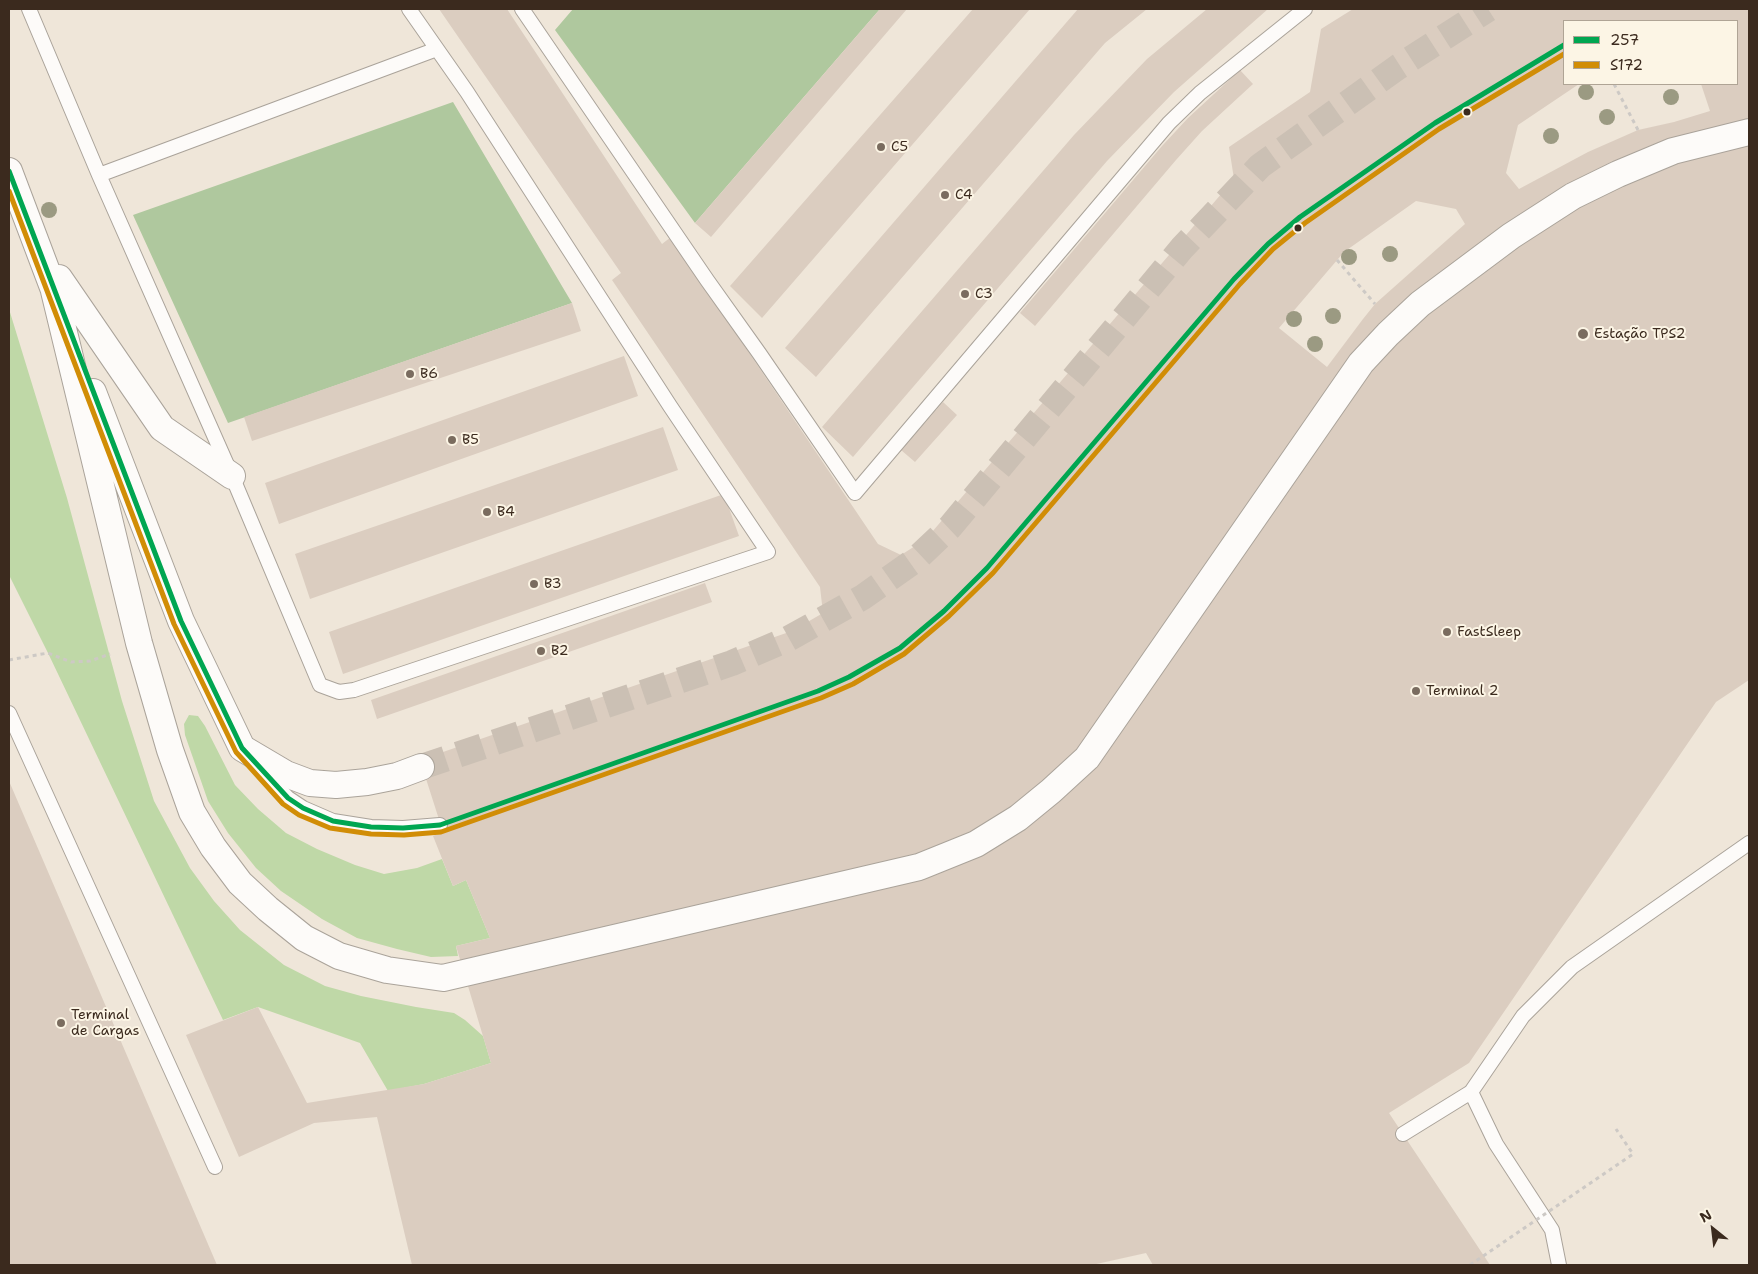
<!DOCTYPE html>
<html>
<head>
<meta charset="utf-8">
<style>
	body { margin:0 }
	#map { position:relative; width:1758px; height:1274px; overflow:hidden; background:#efe6d9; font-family:"Shantell Sans",sans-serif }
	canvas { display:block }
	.frame { position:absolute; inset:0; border:10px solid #3b2a1e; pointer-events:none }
	.legend { position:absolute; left:1563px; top:20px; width:175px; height:65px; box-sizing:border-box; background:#fcf5e5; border:1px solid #afa495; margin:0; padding:6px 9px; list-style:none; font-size:15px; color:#3b2a1e }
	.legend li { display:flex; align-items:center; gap:10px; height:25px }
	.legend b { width:25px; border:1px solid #afa495 }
	.north { position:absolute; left:1688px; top:1204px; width:50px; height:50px; -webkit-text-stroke:4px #fcf5e5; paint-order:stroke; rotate:331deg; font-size:14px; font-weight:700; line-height:20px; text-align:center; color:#3b2a1e }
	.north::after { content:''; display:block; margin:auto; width:18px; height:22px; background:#3b2a1e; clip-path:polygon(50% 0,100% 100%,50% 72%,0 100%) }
</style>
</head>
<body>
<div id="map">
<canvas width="1758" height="1274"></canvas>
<div class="frame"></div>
<ul class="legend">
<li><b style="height:6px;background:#00a651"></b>257</li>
<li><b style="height:6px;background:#d18d06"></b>S172</li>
</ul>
<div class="north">N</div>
</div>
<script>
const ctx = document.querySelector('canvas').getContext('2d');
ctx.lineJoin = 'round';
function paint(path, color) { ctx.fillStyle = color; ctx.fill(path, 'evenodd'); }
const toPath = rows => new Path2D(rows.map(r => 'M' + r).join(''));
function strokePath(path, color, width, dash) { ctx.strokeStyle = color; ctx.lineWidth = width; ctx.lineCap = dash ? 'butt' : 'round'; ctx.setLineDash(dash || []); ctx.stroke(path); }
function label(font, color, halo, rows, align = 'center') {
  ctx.font = font + ' "Shantell Sans",sans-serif'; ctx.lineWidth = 4; ctx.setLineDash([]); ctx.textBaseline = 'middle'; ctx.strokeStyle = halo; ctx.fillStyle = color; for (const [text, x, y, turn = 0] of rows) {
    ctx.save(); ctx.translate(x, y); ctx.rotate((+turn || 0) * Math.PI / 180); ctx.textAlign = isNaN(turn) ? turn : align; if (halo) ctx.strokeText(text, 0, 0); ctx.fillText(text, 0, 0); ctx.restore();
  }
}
paint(toPath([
	[9,309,67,498,122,701,154,801,190,868,214,901,240,930,284,965,325,986,361,996,416,1007,454,1013,465,1020,483,1036,491,1063,424,1084,388,1091,360,1043,258,1007,223,1020,48,653,9,575],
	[189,715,198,716,205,726,235,785,258,809,286,833,317,849,355,865,384,874,417,868,442,859,453,886,466,880,490,938,456,946,458,956,431,957,397,949,357,938,322,919,281,891,256,868,228,833,208,801,185,735,184,724]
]), '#bfd8a7');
paint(toPath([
	[573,9,880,9,695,223,555,30],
	[453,102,572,303,228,423,133,215]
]), '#afc89e');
paint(toPath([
	[439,9,507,9,662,244,671,237,878,544,901,555,926,539,1234,179,1229,147,1310,92,1321,29,1353,9,1749,9,1749,680,1716,702,1469,1063,1389,1113,1490,1265,1153,1265,1146,1253,1092,1265,412,1265,377,1117,314,1123,239,1157,186,1035,258,1007,307,1103,424,1084,491,1063,456,946,490,938,466,880,453,886,433,836,443,832,420,760,792,631,823,613,820,587,612,280,621,273],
	[1564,21,1737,21,1737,84,1701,84,1710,111,1674,122,1638,130,1588,152,1519,189,1506,173,1518,125,1579,84,1564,84],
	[1416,201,1456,209,1465,224,1375,304,1363,319,1327,367,1279,328,1344,252],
	[880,9,907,9,711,237,695,223],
	[973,9,1030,9,762,318,730,286],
	[1078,9,1147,9,1105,43,816,377,785,348],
	[1207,9,1268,9,1174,92,1107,161,853,457,822,427,1074,135,1147,59],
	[1240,70,1253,84,1202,131,1176,160,1035,326,1020,313,1162,146,1188,118],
	[572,303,581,331,252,441,244,417],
	[624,356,638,396,279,524,265,483],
	[943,402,957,415,915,462,901,450],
	[663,427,678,470,310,599,295,554],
	[724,494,739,536,343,674,329,632],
	[705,583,712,602,377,719,371,700],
	[9,781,217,1265,9,1265]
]), '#dbcdc0');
strokePath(toPath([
	[421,767,732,663,788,639,863,597,914,561,950,527,1182,248,1260,166,1398,67,1488,9]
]), '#cbc0b4', 26, [26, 13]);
const lane = toPath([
	[29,9,99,175,232,476,320,685,339,692,354,690,768,552,670,406,467,92,409,9],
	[522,9,707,280,759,353,855,493,1169,123,1200,93,1305,9],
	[99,175,437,49],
	[9,713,215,1167],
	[257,766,288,798,303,808,333,821,371,827,403,828,440,825],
	[1403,1134,1471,1092],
	[1559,1265,1552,1230,1496,1144,1471,1092,1523,1016,1572,967,1749,843]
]);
const street = toPath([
	[9,171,60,306],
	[59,278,162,428,232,476],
	[54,291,139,643,170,750,192,812,213,847,240,883,268,909,304,938,339,956,387,970,443,978,919,867,976,844,1018,818,1051,791,1087,758,1361,363,1388,334,1420,304,1511,236,1573,196,1618,174,1673,151,1749,132],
	[93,392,181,621,242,748,286,774,310,783,336,785,367,782,397,776,421,767]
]);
strokePath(lane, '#aaa39a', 16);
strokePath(street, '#aaa39a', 28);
strokePath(toPath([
	[1614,84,1638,130],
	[1337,260,1375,304],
	[9,660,48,653,71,662,90,661,110,654]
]), '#cdc9c5', 3, [4, 4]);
strokePath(lane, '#fdfbf9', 14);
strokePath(street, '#fdfbf9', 26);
strokePath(toPath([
	[1470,1265,1633,1154,1616,1129]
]), '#cdc9c5', 3, [4, 4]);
strokePath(toPath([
	[9,171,181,621,242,748,288,798,303,808,333,821,371,827,403,828,440,825,818,691,849,677,900,648,944,611,987,568,1234,279,1268,244,1300,217,1435,123,1564,45]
]), '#00a651', 5);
strokePath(toPath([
	[9,191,174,624,236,752,283,804,299,815,330,828,371,834,404,835,441,832,821,698,853,684,904,654,949,616,993,573,1240,284,1273,249,1305,223,1439,129,1564,54]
]), '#d18d06', 5);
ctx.fillStyle = '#9b9a82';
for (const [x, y] of [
	[1586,92],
	[1671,97],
	[1607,117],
	[1551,136],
	[49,210],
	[1390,254],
	[1349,257],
	[1333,316],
	[1294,319],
	[1315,344]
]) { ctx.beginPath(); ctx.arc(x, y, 8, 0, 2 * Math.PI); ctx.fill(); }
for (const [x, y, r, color] of [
	[1467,112,4.5,"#3b2a1e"],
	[881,147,5,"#7a6c5f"],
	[945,195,5,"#7a6c5f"],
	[1298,228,4.5,"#3b2a1e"],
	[965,294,5,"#7a6c5f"],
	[1583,334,6,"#7a6c5f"],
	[410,374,5,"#7a6c5f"],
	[452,440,5,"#7a6c5f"],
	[487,512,5,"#7a6c5f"],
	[534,584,5,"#7a6c5f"],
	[1447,632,5,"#7a6c5f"],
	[541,651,5,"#7a6c5f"],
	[1416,691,5,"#7a6c5f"],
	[61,1023,5,"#7a6c5f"]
]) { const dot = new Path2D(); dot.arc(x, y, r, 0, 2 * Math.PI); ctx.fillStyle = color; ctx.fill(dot); strokePath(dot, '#fcf5e5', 2); }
label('14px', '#3b2a1e', '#fcf5e5', [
	["C5",891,147],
	["C4",955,195],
	["C3",975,294],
	["Estação TPS2",1594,334],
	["B6",420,374],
	["B5",462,440],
	["B4",497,512],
	["B3",544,584],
	["FastSleep",1457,632],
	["B2",551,651],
	["Terminal 2",1426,691],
	["Terminal",71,1015],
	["de Cargas",71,1031]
], 'left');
</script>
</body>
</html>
